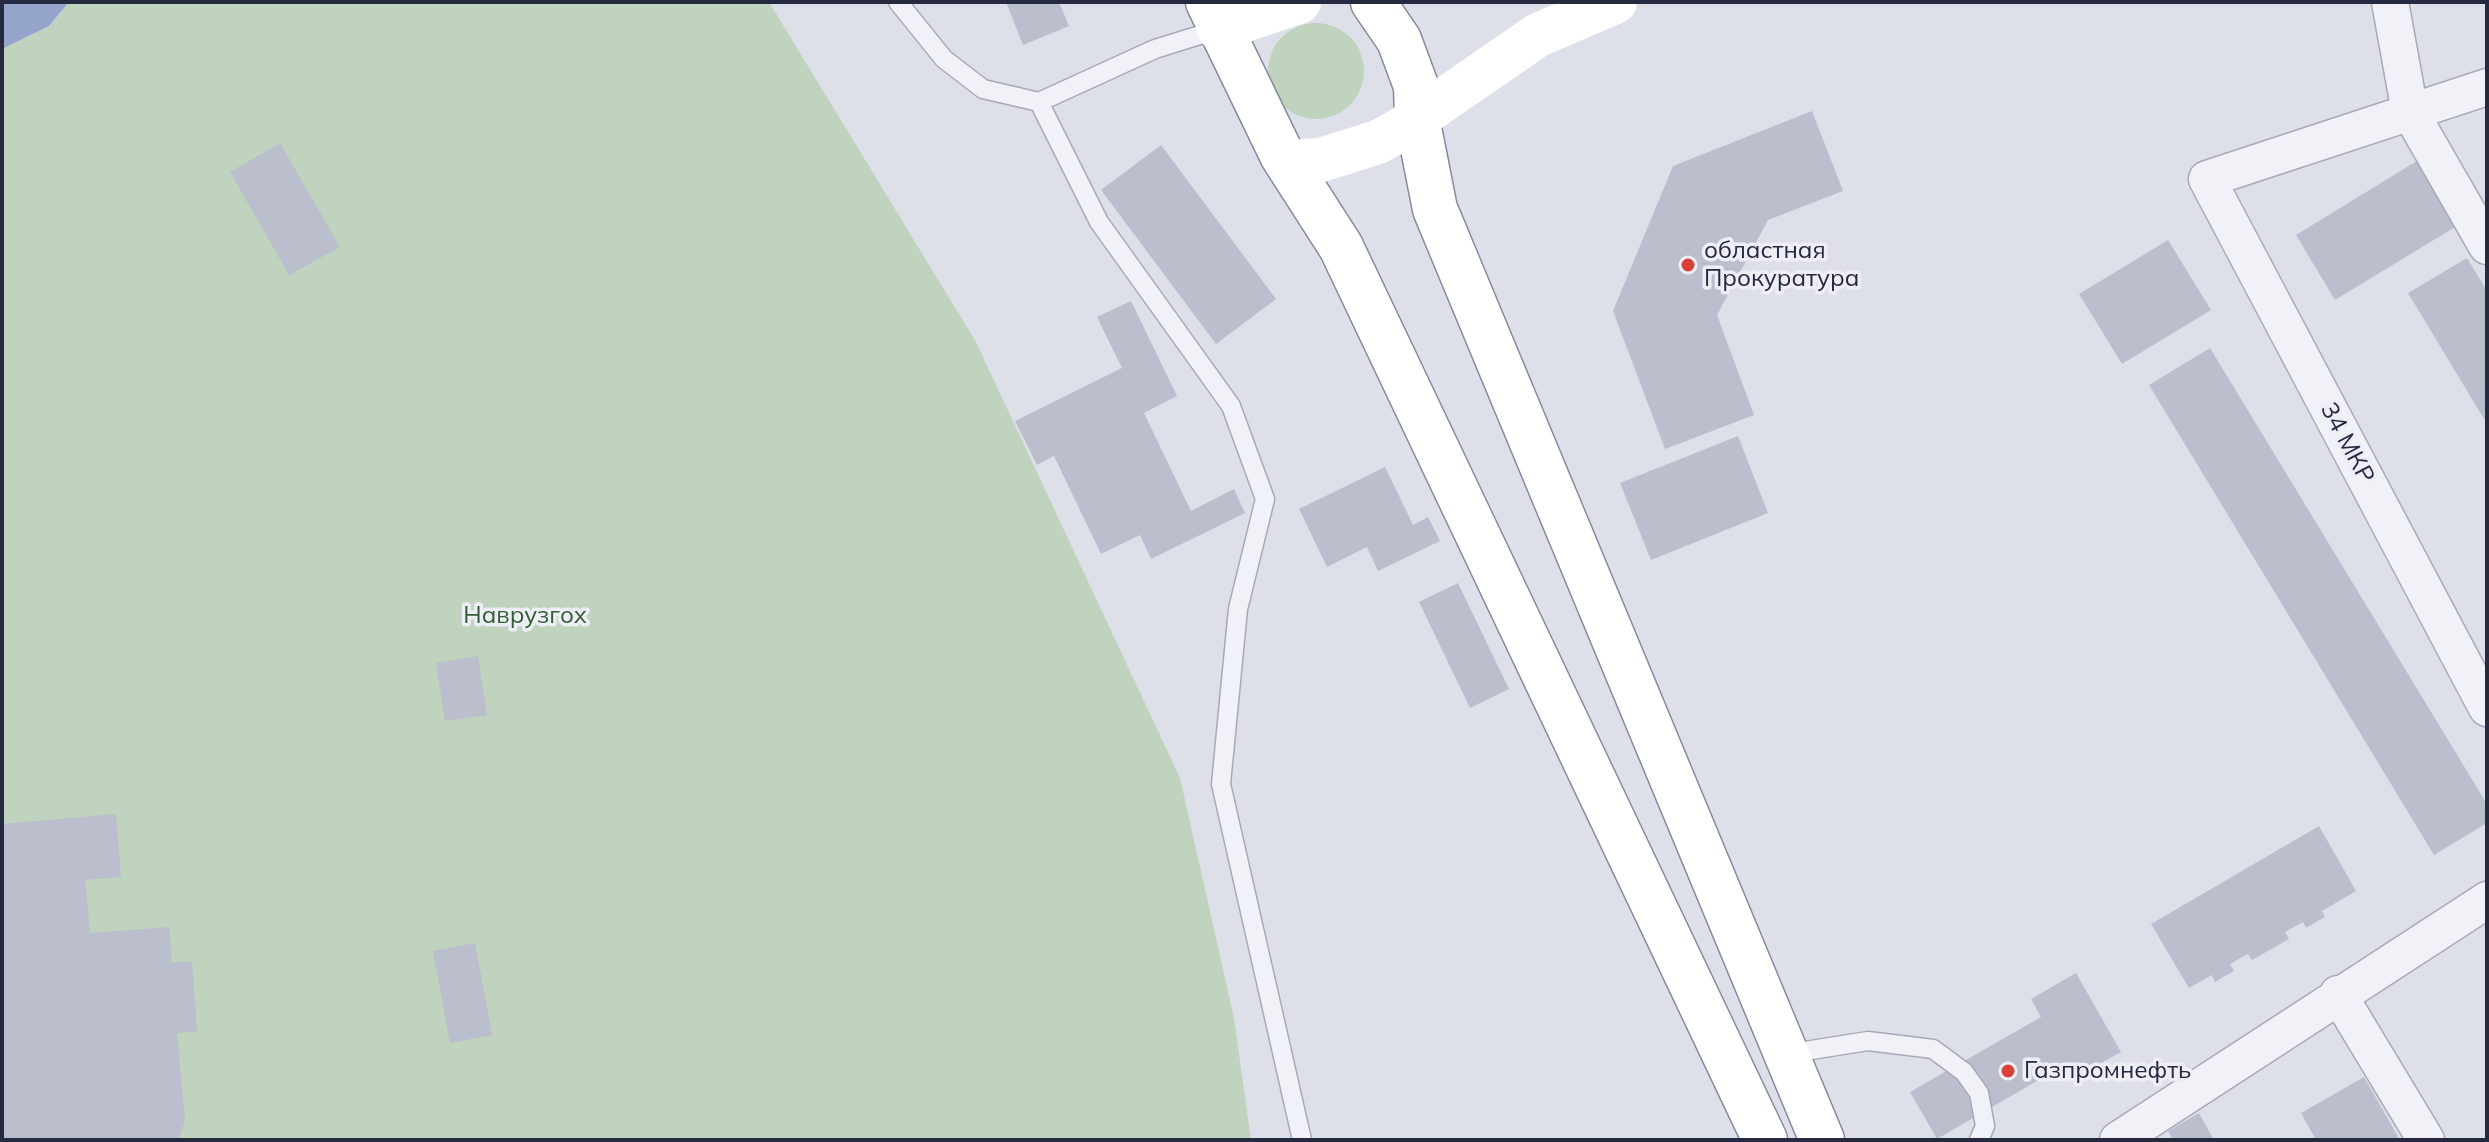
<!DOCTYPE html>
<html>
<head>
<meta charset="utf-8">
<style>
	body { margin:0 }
	#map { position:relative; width:2489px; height:1142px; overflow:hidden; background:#dee0e9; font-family:Mulish,sans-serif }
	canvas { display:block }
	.frame { position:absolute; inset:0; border:4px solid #262a41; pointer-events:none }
</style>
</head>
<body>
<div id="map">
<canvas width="2489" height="1142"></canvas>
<div class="frame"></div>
</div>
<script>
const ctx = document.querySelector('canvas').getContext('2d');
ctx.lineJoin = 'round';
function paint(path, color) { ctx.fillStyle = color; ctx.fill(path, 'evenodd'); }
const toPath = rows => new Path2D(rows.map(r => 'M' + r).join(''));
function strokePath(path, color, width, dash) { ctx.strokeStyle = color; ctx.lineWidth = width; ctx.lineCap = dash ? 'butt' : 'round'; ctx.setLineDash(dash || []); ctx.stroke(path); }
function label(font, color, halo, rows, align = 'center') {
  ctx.font = font + ' Mulish,sans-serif'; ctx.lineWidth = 7; ctx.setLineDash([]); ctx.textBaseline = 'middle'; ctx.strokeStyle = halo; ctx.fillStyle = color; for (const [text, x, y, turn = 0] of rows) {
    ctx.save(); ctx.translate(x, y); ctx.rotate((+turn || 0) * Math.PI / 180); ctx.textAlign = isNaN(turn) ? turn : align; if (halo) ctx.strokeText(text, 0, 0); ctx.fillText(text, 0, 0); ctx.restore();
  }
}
paint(toPath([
	[69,2,769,2,976,342,1180,778,1234,1018,1251,1140,2,1140,2,49,49,26],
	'1268 71a48 48 0 1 1 96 0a48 48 0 1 1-96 0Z'
]), '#bfd3be');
paint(toPath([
	[2,2,69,2,49,26,2,49]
]), '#96a5cc');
paint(toPath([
	[1006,2,1059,2,1069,26,1023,45],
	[1812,111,1843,191,1768,220,1717,315,1754,415,1665,449,1613,311,1673,166],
	[280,143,340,247,289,275,230,172],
	[1161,145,1276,299,1216,344,1101,190],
	[2425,156,2465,221,2335,300,2296,235],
	[2168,240,2211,310,2122,364,2079,294],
	[2467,258,2487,291,2487,424,2408,293],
	[1131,301,1177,396,1144,413,1191,511,1234,489,1245,513,1151,559,1140,535,1101,554,1054,456,1037,465,1015,421,1122,368,1097,317],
	[2210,348,2487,804,2487,823,2434,855,2149,385],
	[1738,436,1768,513,1651,560,1620,483],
	[1385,467,1413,525,1428,517,1440,541,1378,571,1367,547,1327,567,1299,509],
	[1458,583,1509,689,1470,708,1419,602],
	[478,656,487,715,445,721,436,663],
	[116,814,121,877,85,880,90,933,169,927,172,963,192,961,197,1031,177,1033,185,1120,179,1140,2,1140,2,824],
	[2319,826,2356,891,2322,911,2325,917,2306,928,2303,922,2285,932,2289,939,2252,960,2248,954,2230,964,2234,971,2215,982,2212,975,2189,988,2151,924],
	[475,943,492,1035,450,1043,433,951],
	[2076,973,2121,1052,2076,1077,2068,1063,1937,1139,1910,1092,2041,1017,2031,999],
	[2364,1077,2400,1140,2316,1140,2301,1113],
	[2199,1113,2214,1140,2173,1140,2168,1131]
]), '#bbbecc');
const service = toPath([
	[898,2,944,59,983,89,1039,102,1155,49,1219,29],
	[1039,102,1099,222,1231,406,1265,499,1238,609,1221,784,1302,1140],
	[1786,1054,1868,1041,1933,1049,1964,1072,1979,1093,1985,1126,1979,1140]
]);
const minor = toPath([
	[2390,2,2410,112,2487,246],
	[2487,87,2207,179,2487,708],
	[2338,994,2426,1140],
	[2118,1140,2487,900]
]);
const trunk = toPath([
	[1208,2,1282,155,1341,247,1765,1140],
	[1373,2,1399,40,1416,86,1417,118,1435,209,1822,1140]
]);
strokePath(service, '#a7a9b7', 21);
strokePath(minor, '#a7a9b7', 39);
strokePath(trunk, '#8489a1', 47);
strokePath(service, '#f1f2f7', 18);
strokePath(minor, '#f1f2f7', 36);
strokePath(toPath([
	[1219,29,1299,2],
	[1288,162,1321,160,1378,142,1400,130,1538,35,1615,2]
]), '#fff', 44);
strokePath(trunk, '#fff', 44);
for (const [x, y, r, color] of [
	[1688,265,8,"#d94138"],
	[2008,1071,8,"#d94138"]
]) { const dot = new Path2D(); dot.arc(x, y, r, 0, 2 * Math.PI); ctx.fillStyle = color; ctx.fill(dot); strokePath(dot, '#eeeff6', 3); }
label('24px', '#262a41', '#eeeff6', [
	["областная",1704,251],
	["Прокуратура",1704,279],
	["Газпромнефть",2024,1071]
], 'left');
label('24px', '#262a41', '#eeeff6', [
	["34 МКР",2347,443,62]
]);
label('24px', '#325e33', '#eeeff6', [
	["Наврузгох",525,616]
]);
</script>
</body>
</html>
